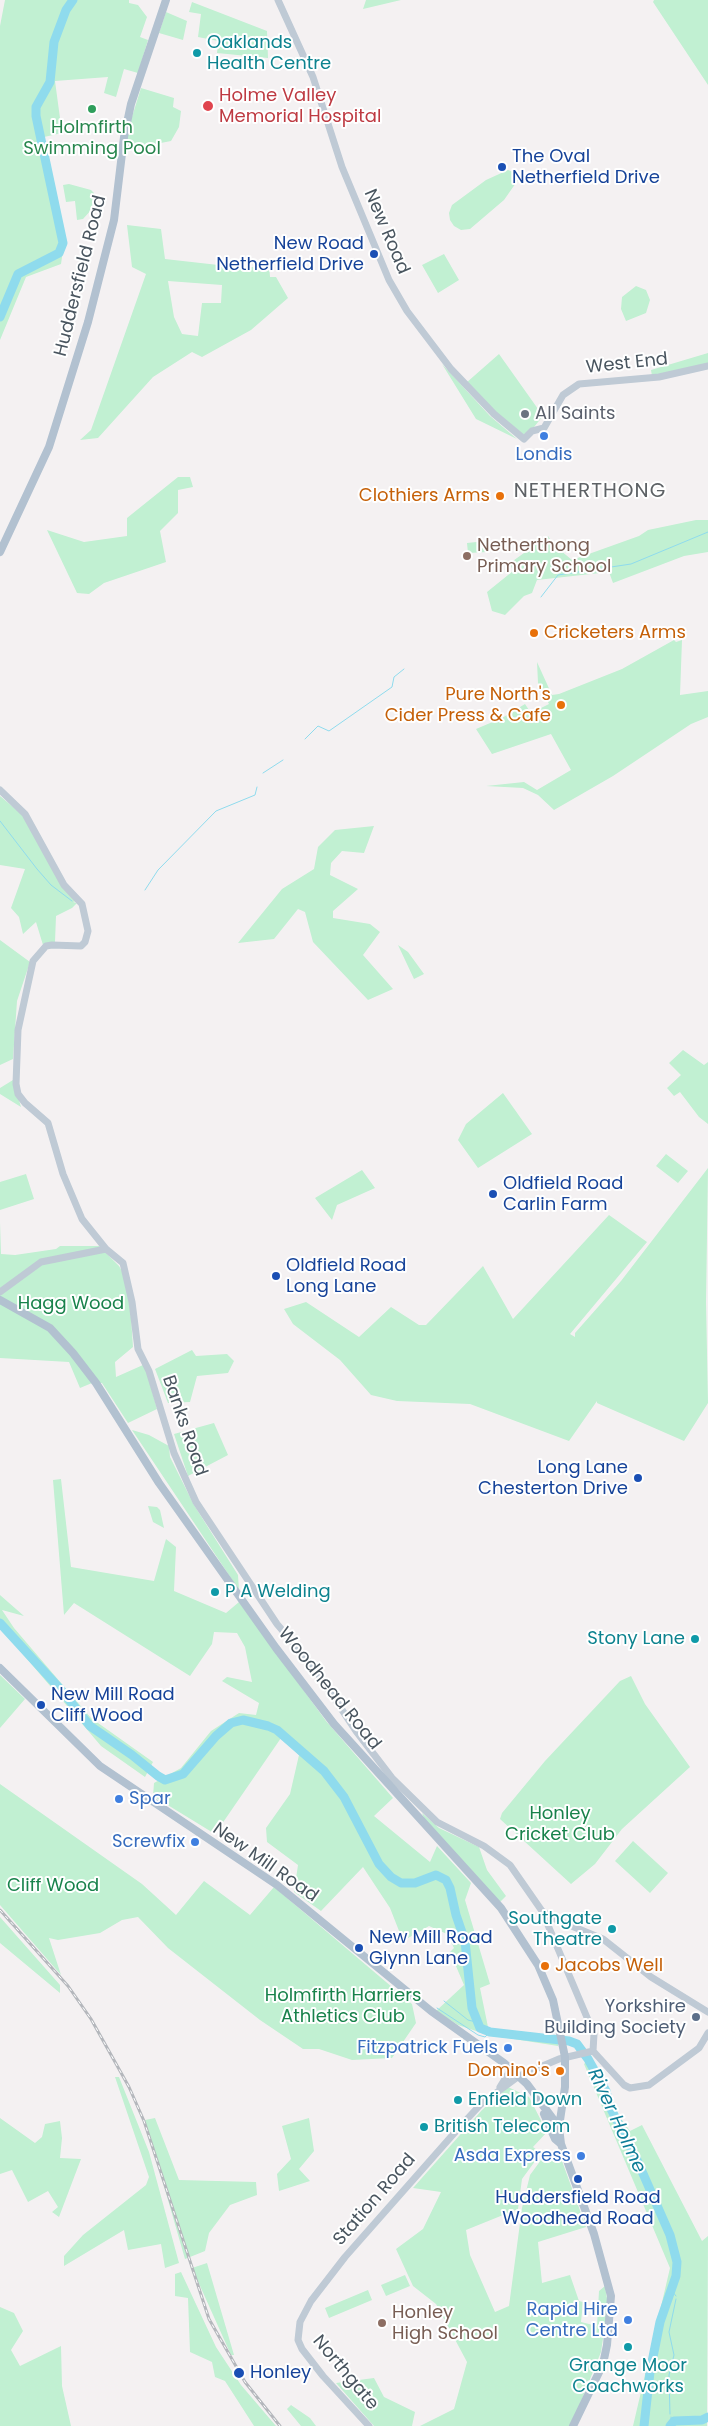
<!DOCTYPE html>
<html>
<head>
<meta charset="utf-8">
<style>
	body { margin:0 }
	canvas { display:block; background:#f4f1f2 }
</style>
</head>
<body>
<canvas width="708" height="2426"></canvas>
<script>
const ctx = document.querySelector('canvas').getContext('2d');
ctx.lineJoin = 'round';
function paint(path, color) { ctx.fillStyle = color; ctx.fill(path, 'evenodd'); }
const toPath = rows => new Path2D(rows.map(r => 'M' + r).join(''));
function strokePath(path, color, width, dash) { ctx.strokeStyle = color; ctx.lineWidth = width; ctx.lineCap = dash ? 'butt' : 'round'; ctx.setLineDash(dash || []); ctx.stroke(path); }
function label(font, color, halo, rows, align = 'center') {
  ctx.font = font + ' Poppins,sans-serif'; ctx.lineWidth = 4; ctx.setLineDash([]); ctx.textBaseline = 'middle'; ctx.strokeStyle = halo; ctx.fillStyle = color; for (const [text, x, y, turn = 0] of rows) {
    ctx.save(); ctx.translate(x, y); ctx.rotate((+turn || 0) * Math.PI / 180); ctx.textAlign = isNaN(turn) ? turn : align; if (halo) ctx.strokeText(text, 0, 0); ctx.fillText(text, 0, 0); ctx.restore();
  }
}
paint(toPath([
	[5,0,129,0,129,3,138,5,147,17,140,37,148,40,138,73,124,69,116,97,104,93,108,77,55,81,62,133,44,137,65,237,61,264,26,277,0,340,0,26],
	[366,0,401,0,363,9],
	[654,0,708,0,708,85,653,2],
	[192,2,267,31,268,58,217,53,218,41,198,37,201,14,189,12],
	[166,12,187,21,183,40,159,33],
	[141,88,174,98,173,107,181,111,179,127,171,141,125,150,126,136],
	[508,170,516,173,518,180,504,200,470,229,461,230,454,226,450,220,449,213,452,205,486,180],
	[69,184,91,190,94,193,92,209,83,219,77,220,75,201,66,202,63,185],
	[127,225,161,229,165,259,245,268,269,265,270,277,276,277,288,298,251,330,202,357,192,352,153,377,98,438,80,440,91,430,146,274,132,267],
	[168,281,222,285,221,303,202,303,198,336,182,334,174,317],
	[444,254,459,280,438,293,422,265],
	[636,286,646,290,650,300,646,313,626,321,621,309,622,297],
	[708,353,708,364,652,376,651,370],
	[499,354,543,416,534,427,523,435,494,412,466,383],
	[442,364,490,416,517,439,476,419],
	[178,477,190,477,193,487,178,490,178,513,160,531,166,562,104,583,89,594,77,593,47,530,84,542,127,536,127,518],
	[696,520,708,520,708,552,684,556,613,583,609,572,537,580,532,593,524,596,505,615,492,611,487,592,513,571,510,563,531,548,529,543,537,545,548,536,554,545,572,560,639,536,648,530],
	[486,541,487,552,468,553,467,543],
	[674,640,676,642,682,640,680,695,708,691,708,717,691,724,613,776,554,810,538,795,523,788,486,786,524,782,537,790,571,770,551,734,492,754,476,729,502,718,525,704,531,713,549,704,538,683,537,662,552,695,559,694,622,669],
	[0,796,25,817,76,901,73,902,77,903,72,908,56,916,55,942,43,945,36,922,23,934,19,917,11,908,25,869,0,865],
	[374,826,364,853,342,851,331,863,330,875,358,889,333,911,333,918,370,924,380,932,363,955,393,989,368,1000,313,942,305,912,298,909,274,939,238,943,282,889,314,869,318,847,335,830],
	[0,940,30,962,17,1001,13,1059,0,1065],
	[398,945,408,952,424,974,414,979],
	[683,1050,704,1065,708,1062,708,1124,699,1117,680,1092,674,1096,667,1088,681,1075,669,1063],
	[13,1080,21,1107,0,1094,0,1088],
	[503,1093,532,1134,478,1168,458,1140,466,1124],
	[666,1154,688,1171,678,1183,656,1166],
	[708,1168,706,1302,708,1403,684,1441,597,1403,597,1401,569,1441,470,1404,397,1401,371,1395,340,1360,293,1324,284,1309,306,1302,359,1337,391,1307,419,1325,426,1325,483,1266,513,1319,609,1215,647,1242,570,1334,575,1337,575,1333,621,1281],
	[362,1170,375,1188,337,1205,332,1220,315,1198],
	[26,1174,34,1199,0,1210,0,1182],
	[0,1222,1,1254,15,1255,56,1249,60,1246,99,1246,119,1266,125,1277,130,1303,133,1347,115,1362,116,1377,143,1365,147,1373,157,1409,128,1423,102,1383,92,1383,80,1388,69,1362,0,1358],
	[192,1350,196,1356,227,1354,234,1361,228,1373,197,1376,190,1402,168,1403,155,1369],
	[214,1423,228,1455,188,1476,174,1434],
	[132,1430,149,1435,169,1446,170,1457,194,1505,238,1575,239,1590],
	[61,1479,71,1567,154,1581,166,1539,176,1547,174,1591,226,1613,239,1602,326,1721,393,1798,374,1816,430,1862,437,1846,471,1883,465,1900,490,1984,480,1988,488,2027,502,2032,558,2037,558,2046,488,2035,458,2025,436,2011,464,1985,450,1952,454,1948,447,1934,429,1926,403,1941,390,1908,363,1867,321,1911,294,1892,298,1865,267,1842,266,1828,290,1794,299,1755,281,1738,215,1834,153,1796,154,1783,181,1768,211,1731,239,1713,256,1715,259,1703,222,1681,227,1677,252,1682,245,1647,237,1633,214,1632,212,1644,190,1676,74,1603,64,1615,53,1480],
	[148,1506,157,1507,160,1510,164,1528,153,1522],
	[0,1595,24,1616,2,1610,14,1628,91,1718,153,1762,145,1777,101,1746,0,1627],
	[0,1675,25,1699,0,1728],
	[631,1676,645,1704,690,1767,622,1829,595,1864,571,1884,500,1819,502,1813,545,1761,620,1681],
	[0,1784,142,1884,176,1915,204,1881,250,1915,274,1887,412,2004,416,2023,392,2058,352,2060,319,2049,303,2049,260,2020,168,1948,138,1917,122,1920,100,1933,58,1940,49,1938,61,1975,0,1905],
	[422,1813,439,1828,479,1847,487,1870,506,1896,500,1902,425,1821],
	[633,1841,668,1873,650,1893,615,1861],
	[0,1917,60,1985,60,1993,0,1943],
	[591,2057,604,2081,615,2110,630,2131,642,2125,702,2241,708,2236,707,2426,633,2426,670,2268,584,2064],
	[115,2077,119,2077,149,2152,179,2263,165,2268,161,2244,128,2250,124,2230,64,2266,64,2256,83,2235,146,2185,149,2177],
	[508,2087,529,2097,547,2132,533,2147,541,2153,522,2179,518,2209,466,2230,470,2255,495,2312,509,2306,522,2208,530,2175,541,2160,558,2150,586,2227,538,2242,542,2283,570,2275,579,2301,583,2302,581,2322,597,2326,599,2291,605,2286,608,2305,601,2352,571,2426,420,2426,454,2409,467,2362,436,2304,413,2286,396,2249,423,2229,441,2192,413,2188,482,2110],
	[0,2118,35,2143,42,2137,45,2124,60,2121,62,2138,60,2158,81,2159,59,2217,52,2212,58,2207,48,2191,28,2202,12,2170,0,2174],
	[155,2118,179,2180,256,2182,257,2195,230,2205,209,2233,205,2251,185,2259,145,2120],
	[309,2118,314,2151,299,2169,310,2181,279,2191,277,2174,291,2159,282,2126],
	[207,2263,234,2355,231,2355,192,2268],
	[181,2272,216,2347,241,2385,276,2426,254,2426,225,2381,215,2377,212,2362,190,2352,188,2298,175,2296,175,2274],
	[405,2275,410,2286,386,2296,381,2285],
	[368,2290,372,2300,329,2318,325,2308],
	[0,2307,14,2313,23,2331,11,2350,20,2366,61,2346,62,2386,71,2426,0,2426],
	[374,2378,384,2397,415,2412,412,2426,374,2426,336,2383],
	[291,2405,310,2418,316,2426,301,2426,287,2409]
]), '#c1f0d2');
strokePath(toPath([
	[541,597,558,575,631,564,708,532],
	[305,739,318,726,329,731,392,687,394,677,404,669],
	[263,773,283,760],
	[0,821,37,869,51,885,72,901],
	[145,890,158,870,216,811,255,795,257,787],
	[444,2001,468,2020,476,2022],
	[437,2008,478,2035,485,2037,490,2032],
	[672,2291,676,2296],
	[670,2414,669,2375,674,2355,669,2332,676,2299],
	[671,2417,672,2425]
]), '#8fdbed', 1);
strokePath(toPath([
	[0,317,18,274,59,253,63,243,36,116,36,107,50,82,54,42,66,10,73,0],
	[0,1623,62,1691,90,1726,132,1755,158,1776,165,1780,183,1774,216,1736,231,1723,243,1720,268,1726,277,1730,324,1771,344,1797,379,1864,391,1877,401,1883,415,1883,436,1875,446,1880,450,1888,456,1915,465,1941,472,2008,480,2028,490,2032,569,2041,577,2044,588,2059,606,2091,610,2107,637,2160,670,2235,677,2262,676,2276,660,2322,650,2372,644,2426],
	[670,2426,674,2421,702,2420,708,2417]
]), '#8fdbed', 9);
strokePath(toPath([
	[278,0,313,77,342,167,389,280,407,311,451,369,494,414,524,439,532,431,544,428,563,395,579,384,659,377,708,366],
	[0,790,25,814,64,885,82,904,88,931,85,942,81,946,52,945,46,946,33,961,18,1030,16,1084,18,1094,25,1103,48,1123,63,1174,82,1219,106,1249,123,1263,132,1302,138,1349,149,1371,174,1453,196,1502,277,1624,315,1669,356,1731,392,1778,437,1822,484,1846,510,1865,542,1911,594,2034,593,2051],
	[0,1292,41,1262,106,1249],
	[542,1911,557,1920,603,1939,651,1977,708,2012],
	[500,2087,511,2069],
	[369,2426,323,2376,302,2349,298,2340,300,2322,311,2301,345,2257,457,2130,481,2104,519,2076,559,2059,593,2051,624,2085,630,2088,649,2085,699,2048,708,2033]
]), '#bfcad5', 7);
strokePath(toPath([
	[0,552,49,447,88,322,114,220,124,137,131,104,166,0],
	[0,1300,50,1328,73,1353,96,1383,159,1483,276,1648,334,1724,501,1908,538,1965,553,2000,565,2057,565,2087,559,2127,561,2144,594,2234,611,2296,607,2345,603,2364,573,2426],
	[0,1668,100,1766,277,1885,431,2011,504,2063,527,2084,559,2127],
	[544,2114,555,2139,561,2144]
]), '#b2c1d0', 8);
const rail = toPath([
	[0,1910,68,1986,91,2019,129,2087,144,2121,209,2319,245,2382,280,2426]
]);
strokePath(rail, '#b4b7bc', 3);
strokePath(rail, '#fff', 1, [4]);
for (const [x, y, r, color] of [
	[197,53,5,"#0f9aa8"],
	[208,106,6,"#e0444e"],
	[92,109,5,"#2e9e5b"],
	[502,167,5,"#1a4fb4"],
	[374,254,5,"#1a4fb4"],
	[525,414,5,"#6b7280"],
	[544,436,5,"#3f7fe0"],
	[500,496,5,"#e8710a"],
	[467,556,5,"#8d6e63"],
	[534,633,5,"#e8710a"],
	[561,705,5,"#e8710a"],
	[493,1194,5,"#1a4fb4"],
	[276,1276,5,"#1a4fb4"],
	[638,1478,5,"#1a4fb4"],
	[215,1592,5,"#0f9aa8"],
	[695,1639,5,"#0f9aa8"],
	[41,1705,5,"#1a4fb4"],
	[119,1799,5,"#3f7fe0"],
	[195,1842,5,"#3f7fe0"],
	[612,1929,5,"#0f9aa8"],
	[359,1948,5,"#1a4fb4"],
	[545,1966,5,"#e8710a"],
	[696,2017,5,"#5c6f8a"],
	[508,2048,5,"#3f7fe0"],
	[560,2071,5,"#e8710a"],
	[458,2100,5,"#0f9aa8"],
	[424,2127,5,"#0f9aa8"],
	[581,2156,5,"#3f7fe0"],
	[578,2179,5,"#1a4fb4"],
	[628,2320,5,"#3f7fe0"],
	[382,2323,5,"#8d6e63"],
	[628,2347,5,"#0f9aa8"],
	[239,2373,6,"#1a4fb4"]
]) { const dot = new Path2D(); dot.arc(x, y, r, 0, 2 * Math.PI); ctx.fillStyle = color; ctx.fill(dot); strokePath(dot, '#fff', 2); }
label('18px', '#0d838f', '#fff', [
	["Oaklands",207,43],
	["Health Centre",207,64],
	["P A Welding",225,1592],
	["Stony Lane",685,1639,"right"],
	["Southgate",602,1919,"right"],
	["Theatre",602,1940,"right"],
	["Enfield Down",468,2100],
	["British Telecom",434,2127],
	["Grange Moor",628,2366,"center"],
	["Coachworks",628,2387,"center"]
], 'left');
label('18px', '#be3a42', '#fff', [
	["Holme Valley",219,96],
	["Memorial Hospital",219,117]
], 'left');
label('18px', '#27864d', '#fff', [
	["Holmfirth",92,128],
	["Swimming Pool",92,149]
]);
label('18px', '#164399', '#fff', [
	["The Oval",512,157],
	["Netherfield Drive",512,178],
	["New Road",364,244,"right"],
	["Netherfield Drive",364,265,"right"],
	["Oldfield Road",503,1184],
	["Carlin Farm",503,1205],
	["Oldfield Road",286,1266],
	["Long Lane",286,1287],
	["Long Lane",628,1468,"right"],
	["Chesterton Drive",628,1489,"right"],
	["New Mill Road",51,1695],
	["Cliff Wood",51,1716],
	["New Mill Road",369,1938],
	["Glynn Lane",369,1959],
	["Huddersfield Road",578,2198,"center"],
	["Woodhead Road",578,2219,"center"],
	["Honley",250,2373]
], 'left');
label('18px', '#49555f', '#fff', [
	["New Road",386,232,67],
	["Huddersfield Road",81,276,-76],
	["West End",627,364,-6],
	["Banks Road",184,1426,71],
	["Woodhead Road",329,1689,51],
	["New Mill Road",265,1863,35],
	["Station Road",375,2200,-49],
	["Northgate",345,2373,50]
]);
label('18px', '#5b616d', '#fff', [
	["All Saints",535,414]
], 'left');
label('18px', '#366cbe', '#fff', [
	["Londis",544,455,"center"],
	["Spar",129,1799,"left"],
	["Screwfix",185,1842],
	["Fitzpatrick Fuels",498,2048],
	["Asda Express",571,2156],
	["Rapid Hire",618,2310],
	["Centre Ltd",618,2331]
], 'right');
label('18px', '#c56008', '#fff', [
	["Clothiers Arms",490,496],
	["Cricketers Arms",544,633,"left"],
	["Pure North's",551,695],
	["Cider Press & Cafe",551,716],
	["Jacobs Well",555,1966,"left"],
	["Domino's",550,2071]
], 'right');
label('18px', '#785e54', '#fff', [
	["Netherthong",477,546],
	["Primary School",477,567],
	["Honley",392,2313],
	["High School",392,2334]
], 'left');
label('18px', '#18824b', '#fff', [
	["Hagg Wood",71,1304],
	["Honley",560,1814],
	["Cricket Club",560,1835],
	["Cliff Wood",53,1886],
	["Holmfirth Harriers",343,1996],
	["Athletics Club",343,2017]
]);
label('18px', '#4e5e75', '#fff', [
	["Yorkshire",686,2007],
	["Building Society",686,2028]
], 'right');
label('italic 19px', '#0e7d97', '#fff', [
	["River Holme",616,2121,65]
]);
ctx.letterSpacing = '1px';
label('20px', '#5e6266', '#fff', [
	["NETHERTHONG",590,492]
]);
ctx.letterSpacing = '0px';
</script>
</body>
</html>
